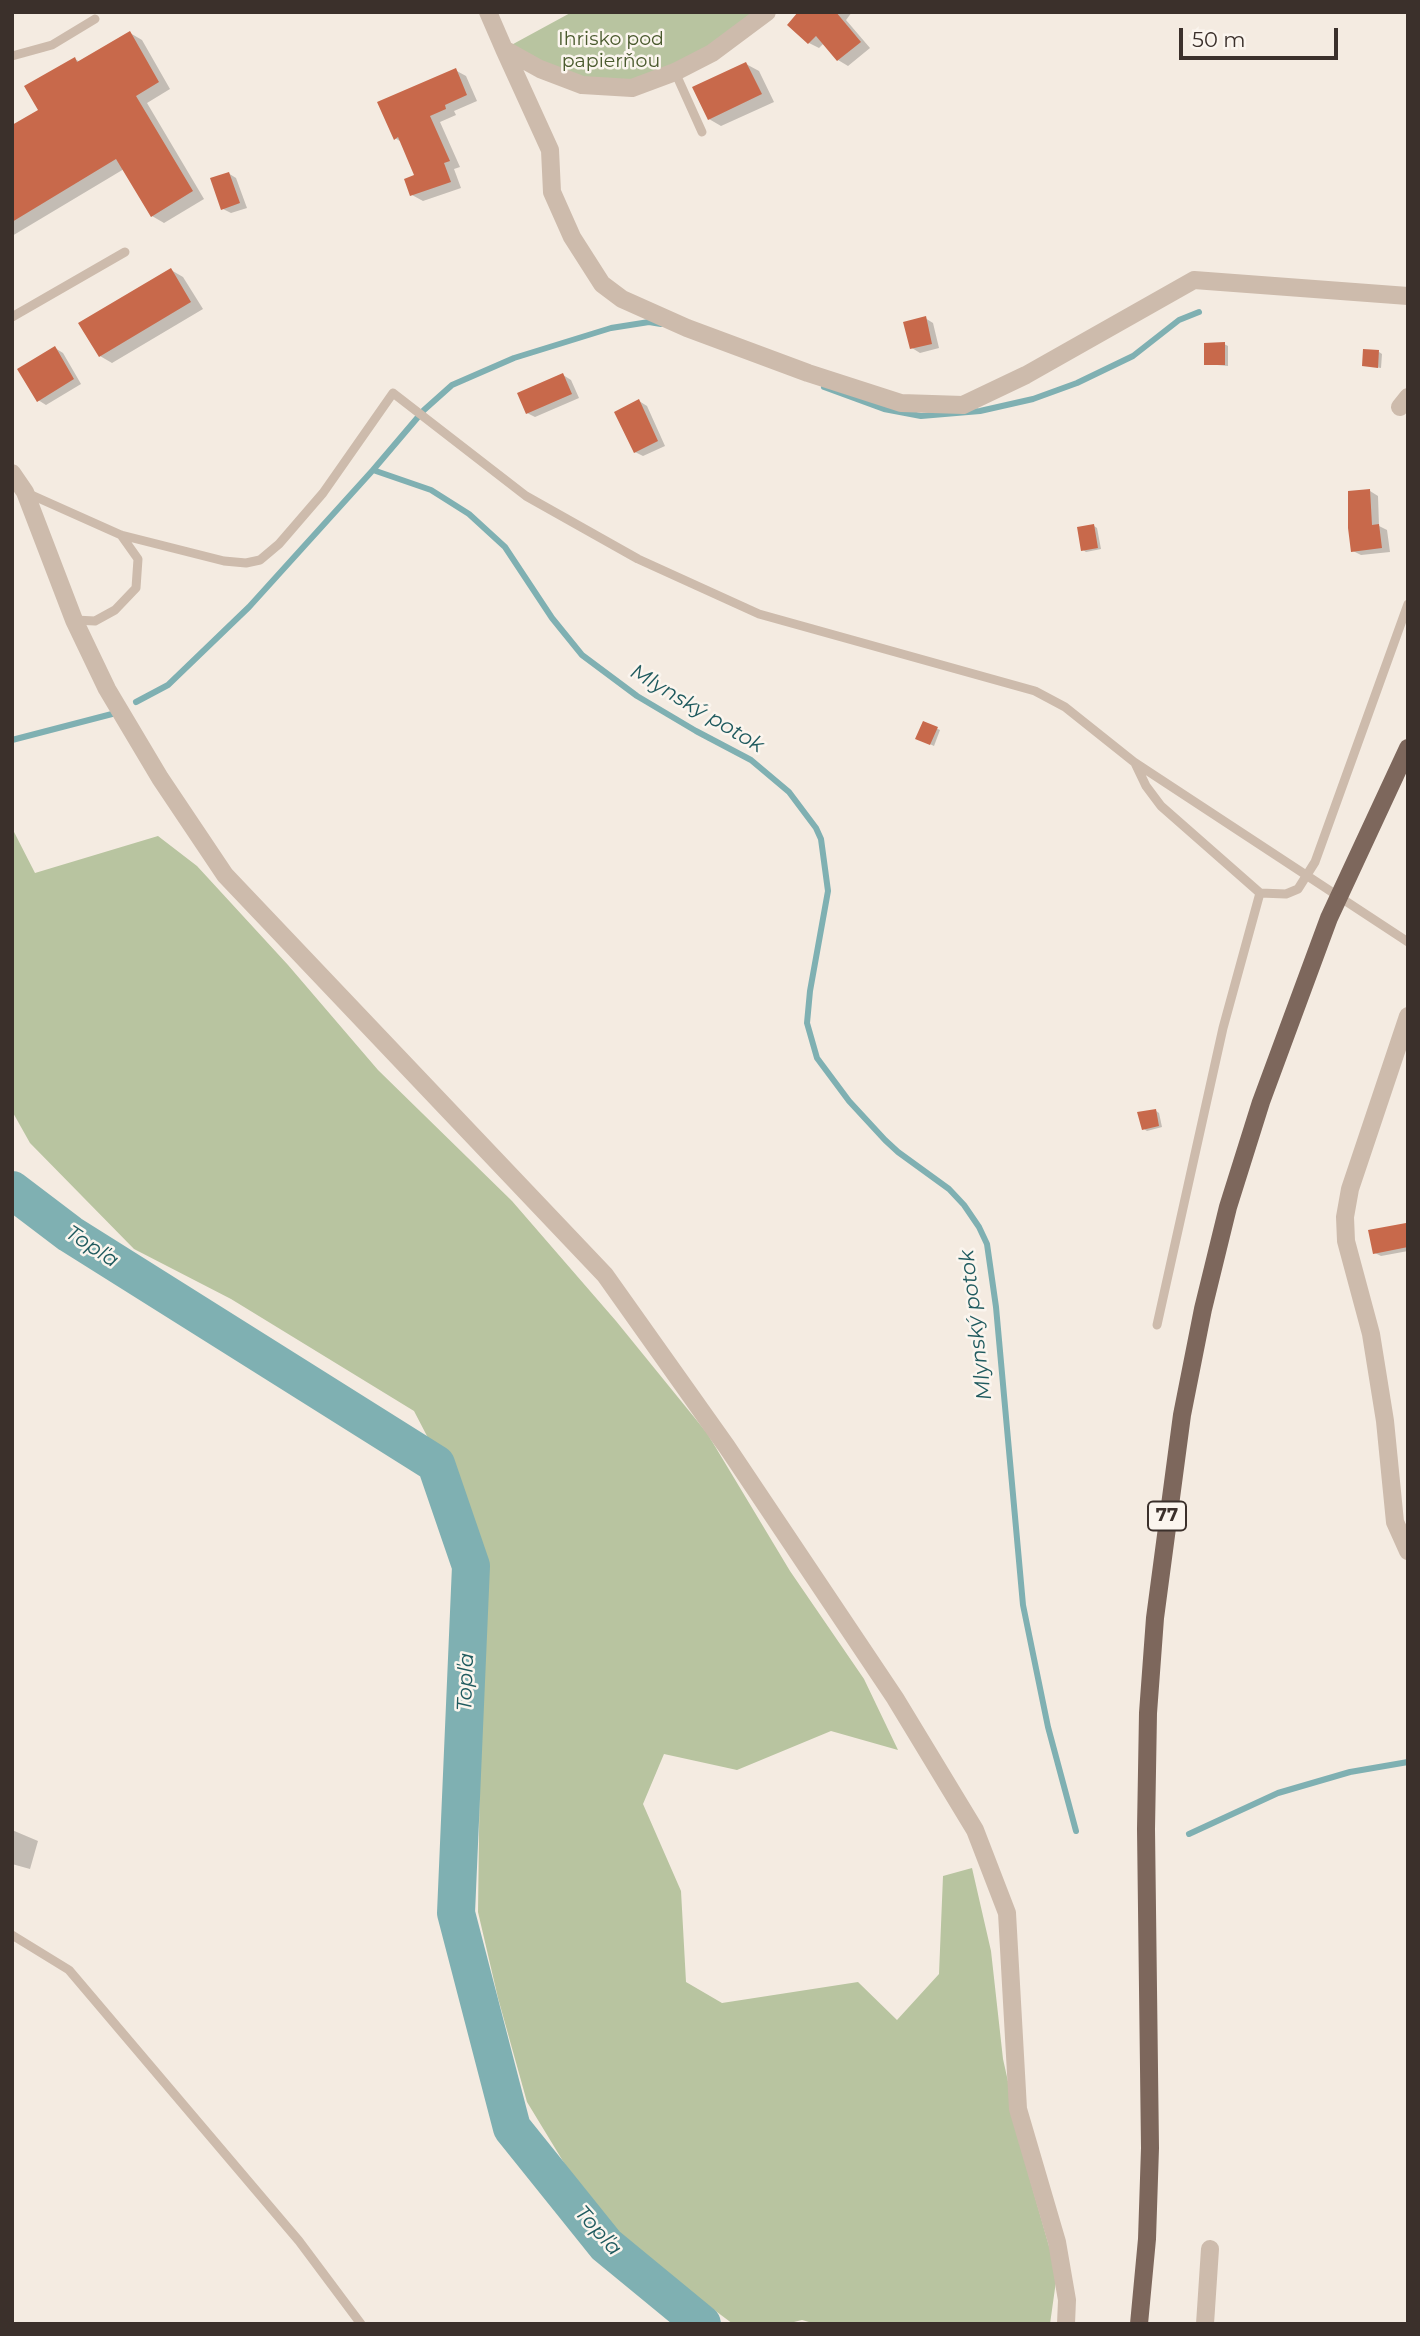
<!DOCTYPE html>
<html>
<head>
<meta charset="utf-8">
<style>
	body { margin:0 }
	#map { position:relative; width:1420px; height:2336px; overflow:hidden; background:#f4ebe1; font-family:Montserrat,sans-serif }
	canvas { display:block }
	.frame { position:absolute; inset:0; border:14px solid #3b302b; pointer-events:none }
	.scale { position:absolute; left:1179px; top:28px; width:159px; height:32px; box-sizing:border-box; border:4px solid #3b302b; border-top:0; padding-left:9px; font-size:21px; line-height:24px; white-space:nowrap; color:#3b302b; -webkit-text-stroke:5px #fbf5ee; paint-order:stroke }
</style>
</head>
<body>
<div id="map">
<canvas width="1420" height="2336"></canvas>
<div class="frame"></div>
<div class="scale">50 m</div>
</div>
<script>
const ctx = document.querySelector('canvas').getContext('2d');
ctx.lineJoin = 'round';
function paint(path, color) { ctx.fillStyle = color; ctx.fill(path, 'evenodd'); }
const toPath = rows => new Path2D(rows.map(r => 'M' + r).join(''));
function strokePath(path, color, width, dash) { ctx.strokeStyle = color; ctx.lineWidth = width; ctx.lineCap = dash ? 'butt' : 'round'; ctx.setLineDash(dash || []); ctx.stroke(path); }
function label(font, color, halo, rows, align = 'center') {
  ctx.font = font + ' Montserrat,sans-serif'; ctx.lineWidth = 5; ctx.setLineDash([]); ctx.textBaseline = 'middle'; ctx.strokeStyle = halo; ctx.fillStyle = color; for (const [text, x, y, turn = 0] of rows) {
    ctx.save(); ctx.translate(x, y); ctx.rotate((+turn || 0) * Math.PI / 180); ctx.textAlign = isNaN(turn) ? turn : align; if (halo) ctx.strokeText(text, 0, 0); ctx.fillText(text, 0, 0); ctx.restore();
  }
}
paint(toPath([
	[572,12,750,12,756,22,632,88,582,85,504,49],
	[12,828,35,873,158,836,197,866,288,965,378,1070,512,1201,616,1321,707,1433,790,1571,864,1679,898,1750,831,1731,737,1770,664,1754,643,1804,681,1891,686,1982,722,2003,858,1982,897,2020,939,1974,943,1876,972,1868,991,1951,1003,2059,1029,2176,1057,2274,1050,2324,816,2324,802,2320,786,2324,733,2324,657,2267,597,2217,527,2102,498,1998,478,1912,481,1678,464,1507,414,1411,231,1299,134,1249,30,1143,12,1111]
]), '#b8c4a0');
paint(toPath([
	[800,12,852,12,846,20,870,48,848,66,838,60,824,43,819,48,809,43],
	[130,33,142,40,170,89,147,103,204,199,164,223,152,216,124,169,12,236,12,127,40,110,75,59,80,62],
	[746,64,759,71,774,102,721,126,709,119],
	[455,70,466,76,477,101,454,111,456,115,440,122,460,167,454,169,461,188,423,201,412,195,417,176,403,143,395,138],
	[228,173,236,178,247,208,231,213,223,209],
	[171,270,183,277,203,309,112,363,100,356],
	[925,318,933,323,939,348,920,353,912,348],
	[1224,344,1228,346,1228,366,1206,364],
	[55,348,63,353,81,384,46,405,38,400],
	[1379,352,1382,354,1381,368,1364,365],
	[563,375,571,380,579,398,535,417,527,413],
	[639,401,647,406,665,446,643,456,635,452],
	[1370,491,1378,496,1379,526,1387,530,1390,552,1361,555,1353,551],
	[1094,526,1097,528,1101,549,1086,552,1083,550],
	[924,723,940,730,934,746,917,738],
	[1156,1111,1159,1113,1162,1127,1147,1131,1144,1129],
	[1408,1226,1408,1251,1381,1256,1375,1253],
	[12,1830,38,1841,30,1869,12,1864]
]), '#0003');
strokePath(toPath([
	[824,387,884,409,921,416,980,411,1033,399,1077,383,1133,356,1179,320,1199,312],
	[373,470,424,410,452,385,514,358,611,328,649,322,661,324],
	[136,702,168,685,249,607,373,470,431,490,469,514,505,547,552,618,582,655,637,696,696,731,751,760,789,792,816,828,821,839,828,891,810,991,807,1023,817,1058,849,1101,885,1140,898,1152,949,1189,964,1205,979,1227,987,1244,996,1307,1023,1605,1048,1727,1076,1831],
	[12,740,112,714],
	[1189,1834,1278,1793,1350,1772,1408,1762]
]), '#7fb0b2', 6);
strokePath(toPath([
	[12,1190,70,1234,436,1464,471,1566,456,1913,512,2128,606,2245,702,2324]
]), '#7fb0b2', 38);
paint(toPath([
	[798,12,836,12,861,42,837,61,816,36,808,44,787,25],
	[130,31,159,82,136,96,193,191,151,217,116,159,12,222,12,125,38,110,24,86,75,57,77,62],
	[746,62,762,94,708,120,692,87],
	[456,68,467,95,445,105,446,109,430,116,450,161,444,163,451,182,410,196,404,179,414,175,398,137,394,140,377,102],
	[229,172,240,203,221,210,210,178],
	[171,268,191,302,99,357,78,323],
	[926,316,932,344,910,349,903,322],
	[1225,342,1225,365,1204,365,1204,343],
	[55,346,74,379,37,402,17,369],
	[1363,349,1379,350,1378,368,1362,366],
	[563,373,572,394,526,414,517,393],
	[639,399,658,441,634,453,614,412],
	[1370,489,1372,525,1379,524,1382,548,1351,552,1348,528,1348,491],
	[1094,524,1098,548,1081,551,1077,527],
	[923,721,938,727,930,745,915,739],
	[1156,1109,1159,1126,1142,1130,1137,1112],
	[1406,1223,1408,1226,1408,1247,1373,1254,1368,1230]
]), '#c8694b');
strokePath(toPath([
	[12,56,52,45,95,19],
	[675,72,702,132],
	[12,317,125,252],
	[27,493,121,535,224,561,246,563,260,560,279,544,323,493,393,393,526,496,638,559,759,614,1035,691,1065,707,1134,762,1408,942],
	[75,620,95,621,115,610,136,588,138,559,121,535],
	[1135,763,1146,786,1161,806,1260,893,1286,894,1298,889,1315,862,1408,604],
	[1157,1325,1223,1028,1260,893],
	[12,1935,69,1970,299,2241,361,2324]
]), '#cdbbac', 9);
strokePath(toPath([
	[488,12,504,49,540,69,582,85,632,88,675,72,712,53,767,12],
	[504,49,550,150,552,192,572,237,602,284,622,299,687,328,808,373,901,403,963,405,1026,375,1194,280,1408,296],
	[1400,407,1408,397],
	[12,473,25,492,74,620,107,689,160,778,225,875,605,1275,727,1447,895,1698,975,1830,1007,1913,1018,2109,1057,2242,1067,2300,1066,2324],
	[1408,1016,1350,1189,1345,1217,1346,1241,1371,1334,1385,1421,1395,1522,1408,1551],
	[1205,2324,1210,2249]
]), '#cdbbac', 18);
strokePath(toPath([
	[1139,2324,1147,2239,1150,2148,1146,1829,1148,1713,1155,1618,1182,1415,1203,1309,1228,1207,1261,1102,1329,918,1408,748]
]), '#7d675c', 18);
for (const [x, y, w] of [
	[1167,1516,38]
]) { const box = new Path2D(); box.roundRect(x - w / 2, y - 14.5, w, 29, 5); ctx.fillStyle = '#fbf5ee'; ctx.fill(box); strokePath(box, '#3b302b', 2); }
label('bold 18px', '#3b302b', null, [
	["77",1167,1516]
]);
label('19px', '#4a5a2e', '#fbf5ee', [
	["Ihrisko pod",611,39],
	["papierňou",611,61]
]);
label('italic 21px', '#1f5a5e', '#fbf5ee', [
	["Mlynský potok",697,709,31],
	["Topľa",92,1247,33],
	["Mlynský potok",976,1325,-97],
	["Topľa",466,1682,-88],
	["Topľa",598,2231,48]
]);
</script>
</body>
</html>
